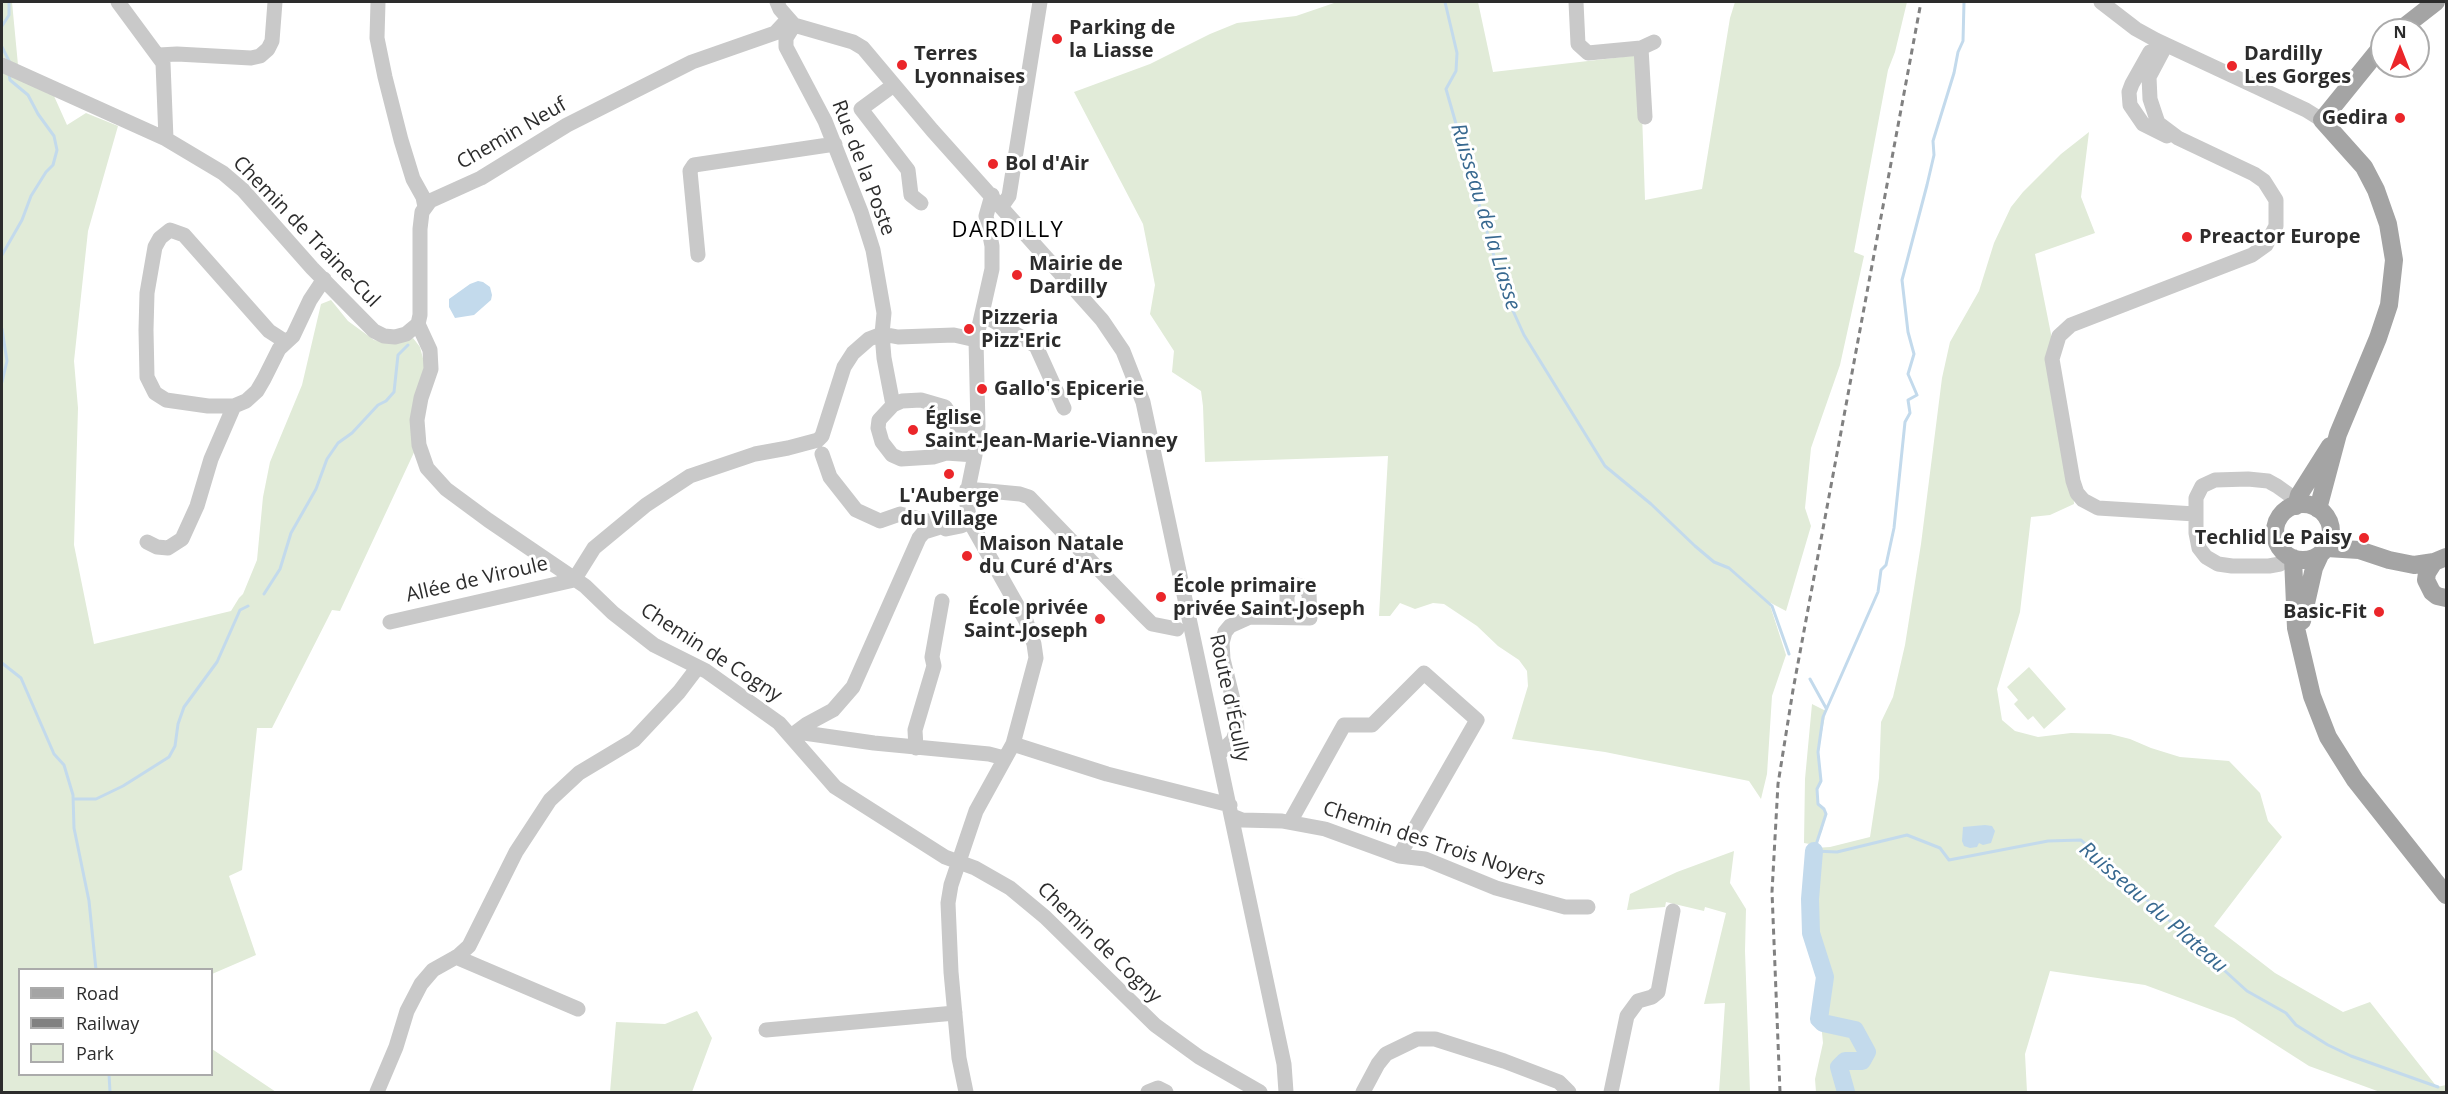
<!DOCTYPE html>
<html>
<head>
<meta charset="utf-8">
<style>
	body { margin:0 }
	#map { position:relative; width:2448px; height:1094px; overflow:hidden; background:#fff; font-family:"Open Sans",sans-serif }
	canvas { display:block }
	.frame { position:absolute; inset:0; border:3px solid #2c2c2c; pointer-events:none }
	.legend { position:absolute; left:18px; top:968px; width:195px; height:108px; box-sizing:border-box; background:#fff; border:2px solid #ababab; margin:0; padding:8px 10px; list-style:none; font-size:18px; color:#2c2c2c }
	.legend li { display:flex; align-items:center; gap:12px; height:30px }
	.legend b { width:30px; border:2px solid #ababab }
	.north { position:absolute; left:2370px; top:18px; width:60px; height:60px; box-sizing:border-box; background:#fff; border:2px solid #ababab; border-radius:50%; rotate:0deg; font-size:16px; font-weight:700; line-height:24px; text-align:center; color:#2c2c2c }
	.north::after { content:''; display:block; margin:auto; width:21px; height:27px; background:#eb262a; clip-path:polygon(50% 0,100% 100%,50% 72%,0 100%) }
</style>
</head>
<body>
<div id="map">
<canvas width="2448" height="1094"></canvas>
<div class="frame"></div>
<ul class="legend">
<li><b style="height:8px;background:#a4a4a4"></b>Road</li>
<li><b style="height:8px;background:#818181"></b>Railway</li>
<li><b style="height:16px;background:#e1ebd8"></b>Park</li>
</ul>
<div class="north">N</div>
</div>
<script>
const ctx = document.querySelector('canvas').getContext('2d');
ctx.lineJoin = 'round';
function paint(path, color) { ctx.fillStyle = color; ctx.fill(path, 'evenodd'); }
const toPath = rows => new Path2D(rows.map(r => 'M' + r).join(''));
function strokePath(path, color, width, dash) { ctx.strokeStyle = color; ctx.lineWidth = width; ctx.lineCap = dash ? 'butt' : 'round'; ctx.setLineDash(dash || []); ctx.stroke(path); }
function label(font, color, halo, rows, align = 'center') {
  ctx.font = font + ' "Open Sans",sans-serif'; ctx.lineWidth = 6; ctx.setLineDash([]); ctx.textBaseline = 'middle'; ctx.strokeStyle = halo; ctx.fillStyle = color; for (const [text, x, y, turn = 0] of rows) {
    ctx.save(); ctx.translate(x, y); ctx.rotate((+turn || 0) * Math.PI / 180); ctx.textAlign = isNaN(turn) ? turn : align; if (halo) ctx.strokeText(text, 0, 0); ctx.fillText(text, 0, 0); ctx.restore();
  }
}
paint(toPath([
	[2,2,12,2,18,65,2,57],
	[1337,2,1478,2,1493,72,1640,55,1645,200,1702,189,1730,18,1735,2,1907,2,1895,52,1888,70,1854,252,1864,256,1840,365,1811,448,1805,508,1811,526,1786,611,1769,602,1786,655,1772,696,1767,774,1761,799,1749,781,1605,752,1512,739,1528,686,1527,671,1519,660,1498,646,1477,626,1444,604,1433,603,1415,609,1400,603,1390,616,1379,616,1388,456,1205,462,1203,406,1201,391,1172,372,1174,351,1150,314,1155,285,1143,224,1074,92,1150,64,1210,34,1237,23,1296,16],
	[2,72,54,96,67,125,86,113,118,126,88,231,74,361,78,408,74,545,94,644,231,611,239,598,243,594,257,560,263,497,270,462,302,385,321,304,331,300,348,321,374,340,394,344,413,338,420,347,426,370,417,446,340,611,332,610,272,728,257,728,242,870,229,876,256,955,212,974,212,970,20,970,20,1074,212,1074,212,1049,276,1092,2,1092],
	[2089,132,2081,197,2095,233,2035,254,2054,349,2073,481,2074,504,2050,515,2031,517,2020,612,1997,689,2002,720,2015,731,2038,737,2071,733,2110,734,2130,739,2151,748,2180,757,2229,761,2260,793,2268,821,2282,837,2214,926,2275,973,2343,1012,2370,1002,2437,1087,2446,1085,2446,1092,2380,1092,2309,1066,2234,1018,2145,985,2050,971,2025,1054,2027,1092,1816,1092,1815,1079,1823,1043,1821,1022,1818,1013,1825,977,1811,933,1810,899,1815,848,1830,847,1870,837,1879,778,1881,722,1893,697,1905,645,1921,544,1942,378,1950,342,1979,291,1994,243,2011,207,2023,192,2061,154],
	[2029,667,2066,709,2044,729,2033,716,2028,720,2014,704,2018,700,2007,687],
	[1812,704,1826,711,1818,752,1821,781,1817,789,1818,804,1824,809,1826,814,1822,831,1815,845,1804,843,1805,779],
	[1734,851,1730,883,1746,909,1745,951,1750,1092,1719,1092,1725,1003,1704,1004,1726,913,1705,907,1704,911,1666,902,1665,907,1627,910,1630,894,1677,872],
	[697,1011,712,1038,692,1092,610,1092,616,1022,665,1024]
]), '#e1ebd8');
paint(toPath([
	[478,281,483,282,490,287,492,295,491,300,474,315,455,318,449,307,449,299,470,284],
	[1985,825,1992,826,1995,831,1991,843,1983,845,1979,843,1977,847,1970,848,1964,846,1962,841,1963,827]
]), '#c3daec');
strokePath(toPath([
	[1445,2,1457,53,1456,71,1446,89,1504,291,1524,335,1605,466,1651,504,1695,546,1714,562,1729,568,1772,606,1789,654],
	[1964,2,1963,41,1958,52,1954,73,1933,141,1934,155,1927,185,1902,280,1908,332,1914,354,1908,374,1917,395,1908,400,1910,413,1905,422,1894,528,1886,565,1881,570,1878,592,1823,717,1818,752,1821,781,1817,789,1818,804,1824,809,1826,814,1814,851,1837,852,1907,835,1940,848,1949,860,2048,841,2081,840,2247,991,2286,1013,2296,1025,2328,1045,2351,1056,2438,1087],
	[2,26,9,15,9,2],
	[2,47,9,61],
	[2,255,22,220,31,196,46,172,53,165,57,150,54,136,38,114,28,95,10,80,9,74],
	[2,329,7,361,2,382],
	[264,594,280,569,291,533,316,489,327,459,338,443,352,433,378,405,386,401,394,392,398,355,408,345],
	[2,663,21,678,54,754,64,765,73,795,74,828,89,901,96,970],
	[1810,679,1826,708],
	[73,799,96,799,123,786,169,757,175,746,178,724,184,707,217,662,240,610,248,606],
	[109,1074,110,1092]
]), '#c3daec', 3);
strokePath(toPath([
	[1814,851,1810,899,1811,933,1825,977,1819,1019,1823,1023,1855,1030,1867,1052,1862,1061,1845,1061,1839,1067,1846,1092]
]), '#c3daec', 18);
strokePath(toPath([
	[118,2,163,63,166,139],
	[378,2,377,38,385,77,401,140,413,179,423,197,425,207],
	[777,2,780,9,794,25,853,42,863,48,932,130,1102,320,1123,351,1143,402,1284,1064,1286,1092],
	[1576,2,1578,44,1588,53,1641,48,1654,42],
	[2101,2,2136,29,2156,40,2306,110,2322,120],
	[794,25,786,38,786,47,825,121,861,212,873,250,884,313,882,334,884,358,893,405],
	[2166,45,2149,77,2150,99,2158,123,2178,138,2254,174,2264,181,2276,200,2276,226,2266,245,2252,255,2071,325,2059,336,2052,359,2073,481,2077,493,2083,500,2098,508,2195,514],
	[1641,48,1645,117],
	[2150,52,2132,84,2129,92,2130,105,2143,124,2167,136],
	[159,55,177,54,251,58,260,56,268,49,272,41,275,2],
	[2,65,166,139,223,173,243,190,312,268,374,331,384,336,395,337,406,334,418,324],
	[891,87,861,109,908,170,911,195,921,203],
	[1002,206,1009,196,1040,2],
	[698,255,690,171,694,165,835,144],
	[982,314,1036,346,1064,408],
	[418,324,430,350,431,369,421,398,417,420,419,445,427,468,446,489,488,520,585,586,613,613,654,645,706,671,779,723,835,787,945,857,975,868,1010,888,1045,917,1155,1025,1199,1057,1260,1092],
	[418,324,420,315,420,229,422,212,430,201,481,178,567,125,692,62,775,33,788,19],
	[286,342,269,331,184,235,170,230,160,238,155,247,147,293,146,330,147,377,155,393,166,400,208,406,234,406,246,401,257,391,264,379,279,349,293,336,310,300,324,279],
	[822,454,830,477,856,510,880,521,900,514,936,523,946,529,961,526,970,522],
	[975,455,946,453,933,457,901,459,892,455,882,442,878,428,879,420,893,405,902,401,921,400,945,407,957,425,978,426],
	[967,489,1020,494,1029,497,1142,614,1152,624,1177,629],
	[147,542,157,547,168,548,182,539,197,506,211,459,234,406],
	[2289,556,2280,564,2269,566,2232,566,2218,564,2206,557,2199,548,2196,533,2196,498,2202,486,2215,480,2248,479,2268,481,2277,486,2291,496,2296,506],
	[574,580,594,548,646,505,690,476,755,454,788,448,818,440,822,436,844,367,853,353,869,339,882,334,898,337,954,335,976,340],
	[390,622,574,580],
	[797,732,874,743,989,754,1004,758],
	[791,736,807,724,833,710,853,687,919,538,924,532,940,527],
	[1013,744,1107,774,1230,805],
	[916,748,915,730,934,666,932,657,942,601],
	[1219,754,1233,740,1237,729,1236,712,1223,659,1222,643,1225,632,1230,626,1250,617,1310,618,1309,593,1303,586,1296,585,1290,589,1287,596,1287,617],
	[1232,816,1242,820,1282,821,1325,829,1399,856,1425,859,1496,888,1565,907,1588,907],
	[1290,822,1344,725,1372,725,1424,673,1477,720,1399,856],
	[456,957,578,1009],
	[766,1030,955,1013],
	[377,1092,396,1047,407,1011,421,984,433,970,458,956,469,946,516,852,550,800,579,773,634,740,679,692,698,667],
	[966,1092,959,1058,951,972,948,903,951,885,976,811,1013,744,1036,658,1034,644,1026,621,970,522,966,499,975,455,978,426,976,340,992,269,992,246,986,216,992,195],
	[1148,1092,1158,1088,1166,1092],
	[1363,1092,1378,1064,1386,1054,1417,1039,1435,1039,1504,1061,1559,1082,1569,1092],
	[1611,1092,1627,1016,1638,1001,1652,997,1658,992,1673,911]
]), '#c9c9c9', 15);
strokePath(toPath([
	[2400,30,2436,2],
	'2275 532a28 28 0 1 1 56 0a28 28 0 1 1-56 0Z',
	[2296,506,2299,495,2330,446],
	[2318,509,2338,434,2378,338,2389,305,2394,260,2388,224,2376,190,2364,167,2322,120,2382,46],
	[2327,548,2359,550,2389,560,2414,565,2434,562],
	[2446,557,2434,562,2427,573,2426,580,2432,592,2437,596,2446,598],
	[2293,558,2296,628,2312,696,2328,737,2355,780,2446,895],
	[2302,621,2314,568,2320,555]
]), '#a4a4a4', 18);
strokePath(toPath([
	[1780,1092,1772,892,1778,784,1793,690,1921,2]
]), '#818181', 3, [6, 4.5]);
for (const [x, y, r, color] of [
	[1057,39,6,"#eb262a"],
	[902,65,6,"#eb262a"],
	[2232,66,6,"#eb262a"],
	[2400,118,6,"#eb262a"],
	[993,164,6,"#eb262a"],
	[2187,237,6,"#eb262a"],
	[1017,275,6,"#eb262a"],
	[969,329,6,"#eb262a"],
	[982,389,6,"#eb262a"],
	[913,430,6,"#eb262a"],
	[949,474,6,"#eb262a"],
	[2364,538,6,"#eb262a"],
	[967,556,6,"#eb262a"],
	[1161,597,6,"#eb262a"],
	[2379,612,6,"#eb262a"],
	[1100,619,6,"#eb262a"]
]) { const dot = new Path2D(); dot.arc(x, y, r, 0, 2 * Math.PI); ctx.fillStyle = color; ctx.fill(dot); strokePath(dot, '#fff', 2); }
label('bold 20px', '#2c2c2c', '#fff', [
	["Parking de",1069,28],
	["la Liasse",1069,51],
	["Terres",914,54],
	["Lyonnaises",914,77],
	["Dardilly",2244,54],
	["Les Gorges",2244,77],
	["Gedira",2388,118,"right"],
	["Bol d'Air",1005,164],
	["Preactor Europe",2199,237],
	["Mairie de",1029,264],
	["Dardilly",1029,287],
	["Pizzeria",981,318],
	["Pizz'Eric",981,341],
	["Gallo's Epicerie",994,389],
	["Église",925,418],
	["Saint-Jean-Marie-Vianney",925,441],
	["L'Auberge",949,496,"center"],
	["du Village",949,519,"center"],
	["Techlid Le Paisy",2352,538,"right"],
	["Maison Natale",979,544],
	["du Curé d'Ars",979,567],
	["École primaire",1173,586],
	["privée Saint-Joseph",1173,609],
	["École privée",1088,608,"right"],
	["Saint-Joseph",1088,631,"right"],
	["Basic-Fit",2367,612,"right"]
], 'left');
label('20px', '#2c2c2c', '#fff', [
	["Chemin Neuf",512,134,-30],
	["Rue de la Poste",863,168,69],
	["Chemin de Traine-Cul",306,232,46],
	["Allée de Viroule",477,580,-13],
	["Chemin de Cogny",711,653,33],
	["Route d'Écully",1229,698,78],
	["Chemin des Trois Noyers",1434,844,18],
	["Chemin de Cogny",1099,943,44]
]);
label('italic 21px', '#386990', '#fff', [
	["Ruisseau de la Liasse",1485,217,73],
	["Ruisseau du Plateau",2153,908,41]
]);
ctx.letterSpacing = '1.5px';
label('22px', '#000', '#fff', [
	["DARDILLY",1008,231]
]);
ctx.letterSpacing = '0px';
</script>
</body>
</html>
